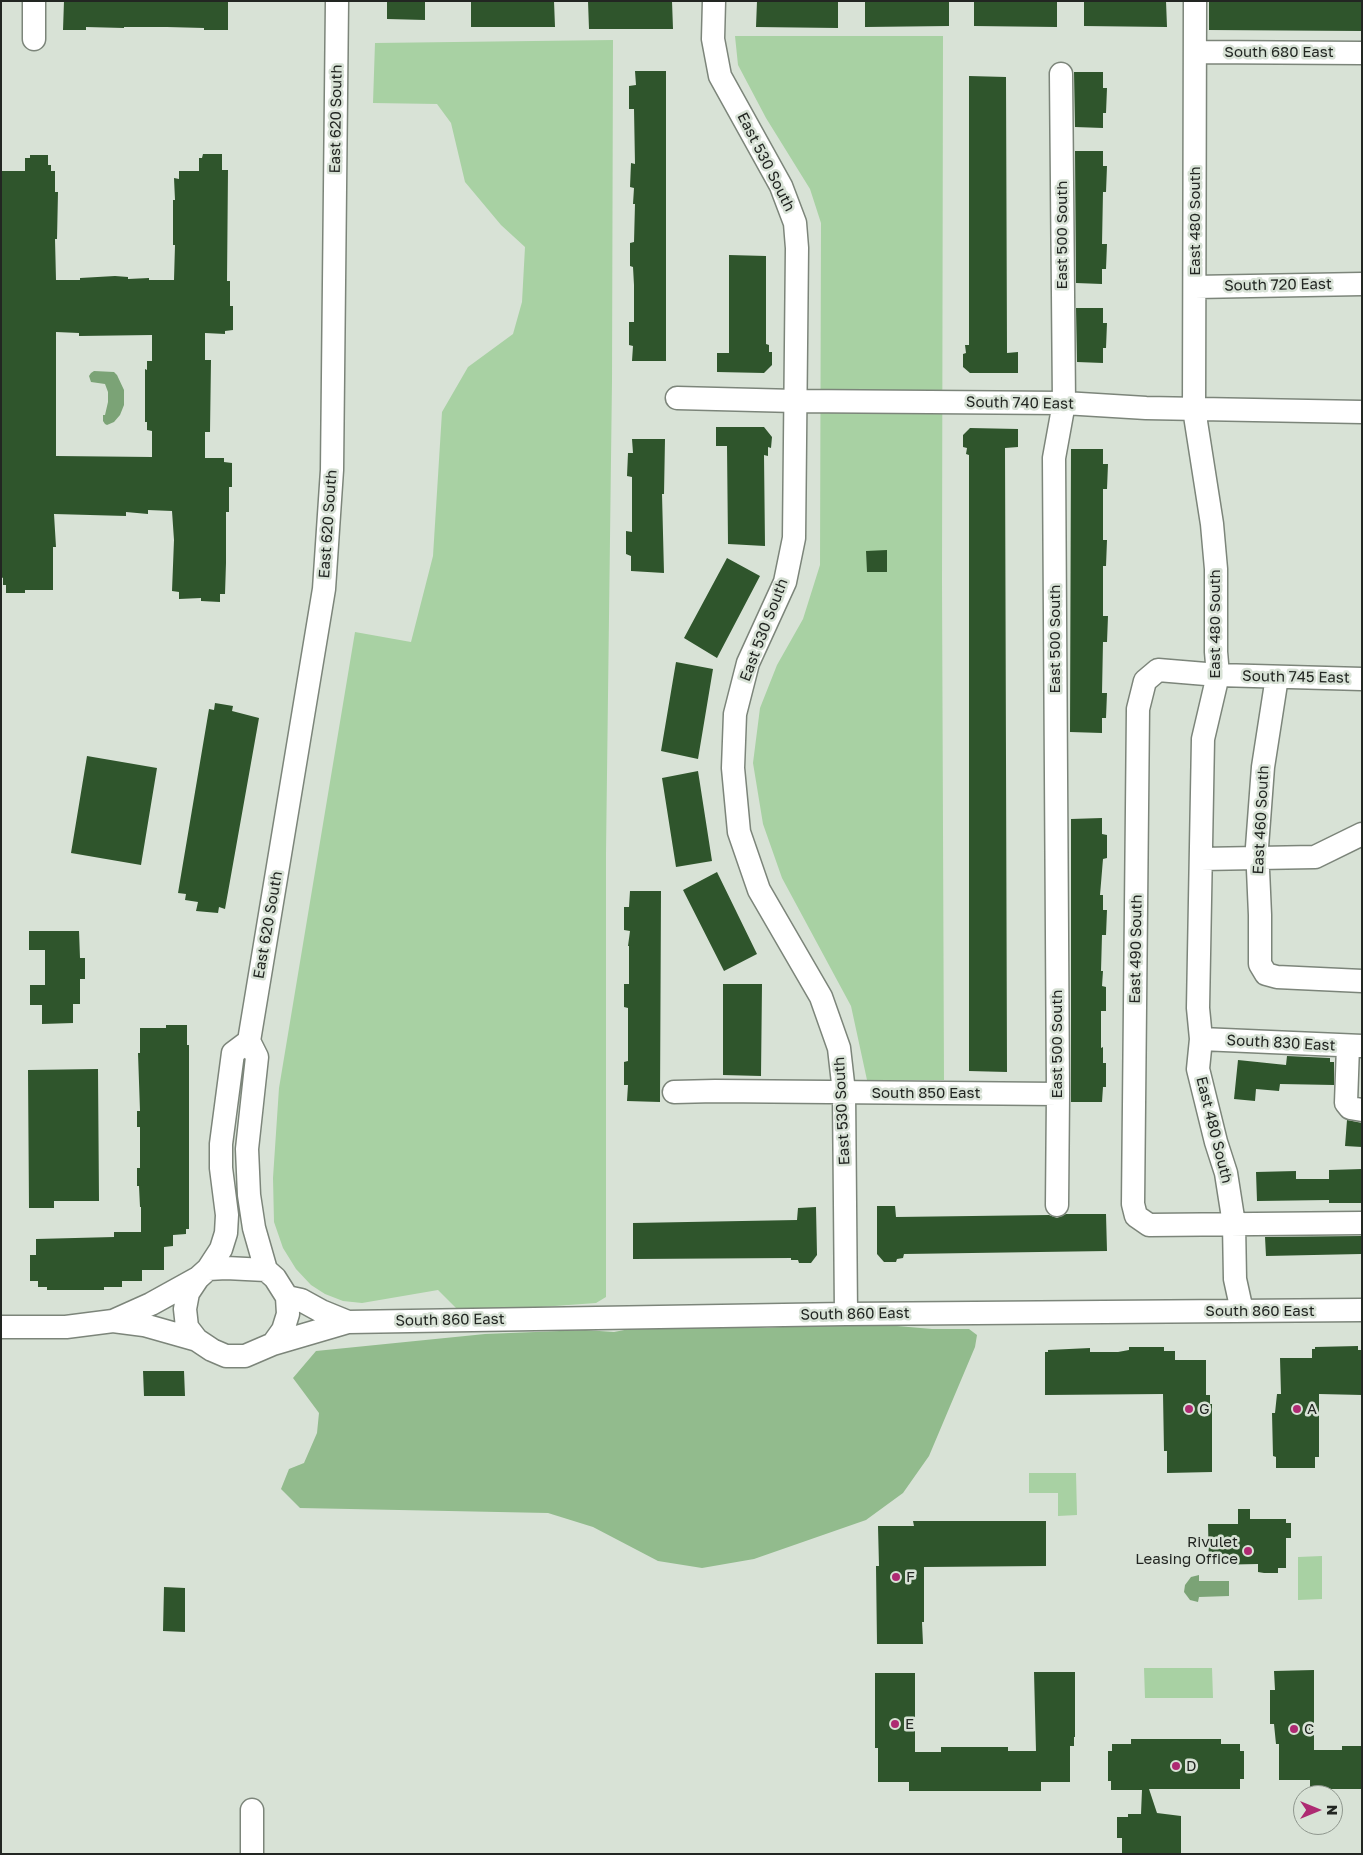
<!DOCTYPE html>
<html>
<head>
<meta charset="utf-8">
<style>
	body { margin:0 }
	#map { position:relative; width:1363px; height:1855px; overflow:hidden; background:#d8e2d6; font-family:"Golos Text",sans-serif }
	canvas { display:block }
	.frame { position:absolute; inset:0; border:2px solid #222622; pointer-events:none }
	.north { position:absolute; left:1293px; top:1785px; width:50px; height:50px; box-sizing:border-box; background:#d8e2d6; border:1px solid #8f978e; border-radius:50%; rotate:90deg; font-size:14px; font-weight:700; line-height:20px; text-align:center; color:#222622 }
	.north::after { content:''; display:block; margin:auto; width:18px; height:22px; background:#ae2a72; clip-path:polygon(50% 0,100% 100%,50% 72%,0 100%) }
</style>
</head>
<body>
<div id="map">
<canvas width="1363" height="1855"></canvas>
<div class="frame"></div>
<div class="north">N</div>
</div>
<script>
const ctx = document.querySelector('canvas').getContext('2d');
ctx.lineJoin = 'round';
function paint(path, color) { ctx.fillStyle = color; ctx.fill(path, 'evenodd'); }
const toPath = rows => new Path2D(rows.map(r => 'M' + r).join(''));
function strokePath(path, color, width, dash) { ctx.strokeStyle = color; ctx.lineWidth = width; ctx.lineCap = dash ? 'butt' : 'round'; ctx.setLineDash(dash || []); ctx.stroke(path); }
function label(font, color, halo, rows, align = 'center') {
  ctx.font = font + ' "Golos Text",sans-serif'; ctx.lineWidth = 5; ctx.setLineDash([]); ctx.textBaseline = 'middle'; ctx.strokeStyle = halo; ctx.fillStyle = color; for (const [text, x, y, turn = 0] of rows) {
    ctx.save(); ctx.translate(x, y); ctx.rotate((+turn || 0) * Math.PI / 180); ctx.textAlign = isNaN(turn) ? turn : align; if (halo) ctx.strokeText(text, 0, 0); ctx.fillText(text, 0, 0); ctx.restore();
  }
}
paint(toPath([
	[735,36,943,36,942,581,944,1080,867,1080,851,1006,782,878,763,824,753,763,760,708,777,665,803,619,820,565,821,223,810,189,766,118,738,65],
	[613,40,612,381,606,853,606,1297,596,1303,514,1309,456,1308,438,1290,362,1303,343,1301,325,1294,311,1285,296,1269,283,1248,274,1222,273,1178,279,1088,355,632,411,642,433,556,442,412,468,367,513,334,522,302,525,247,501,225,465,182,451,123,437,104,373,103,375,43],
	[1029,1473,1076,1473,1077,1515,1058,1516,1058,1493,1029,1493],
	[1322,1556,1322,1599,1298,1600,1298,1557],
	[1144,1668,1212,1668,1213,1698,1145,1698]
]), '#a8d1a3');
paint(toPath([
	[820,1324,874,1324,932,1329,969,1329,977,1335,975,1347,929,1456,903,1493,866,1520,754,1559,702,1568,658,1561,593,1527,548,1513,300,1508,281,1489,289,1469,304,1463,317,1433,319,1413,293,1378,316,1351,485,1334,585,1330,614,1332,645,1326,722,1325,767,1328]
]), '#92bb8d');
paint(toPath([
	[94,371,114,372,117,375,124,390,124,405,120,415,114,422,107,425,105,424,103,421,103,415,105,415,108,402,108,392,105,384,91,382,89,376,91,373],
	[1199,1575,1199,1581,1229,1581,1229,1596,1199,1597,1198,1602,1190,1600,1184,1592,1185,1585,1191,1577]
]), '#7ba376');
paint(toPath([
	[64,1,228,1,228,30,204,30,204,28,167,27,124,27,124,28,86,27,86,30,63,30],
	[387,1,425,1,425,20,387,19],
	[471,1,554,1,555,27,471,27],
	[588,1,672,1,673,29,589,29],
	[757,1,838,1,838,28,756,27],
	[865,1,949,1,949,26,865,27],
	[974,1,1057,1,1057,27,974,26],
	[1084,1,1166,1,1167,27,1084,26],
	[1209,1,1362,1,1362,31,1209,30],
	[635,71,666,71,666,361,632,361,633,346,629,345,629,322,634,322,634,285,633,267,630,266,630,243,634,242,635,204,633,204,634,188,630,187,631,163,635,164,634,109,629,109,629,86,636,85],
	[1074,72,1103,72,1103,88,1107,88,1106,113,1103,113,1103,128,1075,127],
	[969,76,1006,77,1007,353,1018,352,1018,373,970,373,963,367,963,354,966,353,965,345,969,345],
	[1075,151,1103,151,1103,166,1107,166,1106,192,1103,192,1102,244,1107,244,1106,269,1102,269,1102,284,1076,283],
	[203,154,222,154,222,170,228,170,227,281,230,281,230,306,233,306,233,330,225,331,225,334,205,333,205,360,211,360,210,432,205,432,205,458,224,458,224,462,232,463,232,487,229,487,229,512,226,512,226,563,225,594,220,594,220,602,201,601,201,598,179,599,179,592,172,591,174,540,172,511,148,510,148,514,126,512,126,516,54,514,56,547,53,547,53,590,25,590,25,593,6,593,6,585,3,585,3,578,1,577,1,171,25,171,25,158,30,158,30,155,48,155,48,165,51,165,51,171,55,171,55,192,58,192,57,239,55,239,56,280,80,280,80,278,115,276,128,277,128,279,149,278,149,280,174,280,175,245,173,245,173,200,175,200,174,178,179,179,179,171,199,171,199,158,202,158],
	[56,332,79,333,79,336,152,335,152,361,147,361,147,370,145,369,145,422,147,422,147,430,152,431,152,457,56,456],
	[729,255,766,256,766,344,769,345,769,352,772,352,772,365,764,373,717,372,717,353,729,353],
	[1076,308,1103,308,1103,323,1107,323,1106,348,1103,348,1103,363,1077,362],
	[716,427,764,427,772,437,771,448,768,447,768,456,764,455,765,546,728,544,727,446,716,446],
	[970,428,1018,429,1018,447,1005,448,1007,1072,969,1071,969,455,966,454,967,448,963,447,963,435],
	[632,439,665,439,664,494,662,494,664,573,631,571,631,556,626,554,626,531,632,532,632,477,627,476,628,453,633,453],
	[1071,449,1103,449,1103,464,1108,464,1107,489,1103,489,1103,540,1107,540,1106,566,1103,566,1103,616,1108,616,1107,642,1103,642,1102,693,1107,693,1106,718,1102,718,1102,733,1070,732],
	[887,550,887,572,867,572,866,551],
	[727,558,760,576,717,658,684,638],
	[676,662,713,669,698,759,661,751],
	[215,703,233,706,232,711,259,718,225,909,219,907,218,913,196,911,198,902,185,900,186,894,178,893,209,709,214,710],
	[87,756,157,768,141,865,71,853],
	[698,771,712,861,676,867,662,778],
	[1102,818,1102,834,1107,835,1107,858,1103,859,1100,895,1103,895,1103,910,1107,910,1106,935,1102,935,1101,971,1103,971,1102,986,1106,987,1106,1011,1101,1011,1101,1048,1103,1047,1103,1063,1106,1063,1106,1087,1103,1087,1102,1102,1071,1102,1071,819],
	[717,872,757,954,724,971,683,890],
	[630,891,661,891,660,1102,627,1101,628,1085,624,1085,624,1062,628,1061,628,1008,624,1007,624,984,629,984,629,946,628,946,630,931,624,930,624,907,629,907],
	[29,931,79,931,80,958,85,958,85,979,80,979,80,1004,73,1004,73,1023,42,1024,42,1005,30,1005,30,985,45,985,45,950,29,950],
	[723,984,762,984,761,1076,723,1075],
	[166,1025,187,1025,187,1045,189,1045,189,1229,186,1229,186,1234,173,1235,173,1246,164,1247,164,1270,142,1270,142,1281,122,1281,122,1287,104,1287,104,1290,47,1290,47,1287,38,1287,38,1281,30,1281,30,1255,36,1255,36,1239,114,1237,114,1232,141,1232,141,1207,140,1207,139,1186,137,1186,137,1168,140,1168,140,1127,137,1127,137,1111,140,1111,138,1053,140,1053,140,1028,166,1028],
	[1287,1056,1330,1058,1330,1062,1334,1062,1334,1085,1280,1084,1279,1091,1256,1089,1255,1101,1234,1099,1238,1060,1286,1065],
	[98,1069,99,1201,54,1201,54,1208,29,1208,28,1070],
	[1347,1120,1362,1123,1362,1147,1345,1146],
	[1362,1169,1362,1203,1329,1203,1329,1200,1257,1201,1256,1172,1296,1171,1296,1179,1329,1179,1329,1170],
	[877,1206,895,1206,896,1217,1049,1215,1057,1218,1066,1214,1106,1214,1107,1251,904,1254,903,1258,897,1259,896,1262,884,1262,877,1254],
	[816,1207,817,1255,811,1263,799,1263,798,1260,791,1260,791,1258,633,1259,633,1223,797,1220,798,1208],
	[1361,1236,1361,1254,1266,1256,1265,1237],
	[1358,1346,1358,1350,1362,1350,1362,1395,1319,1394,1319,1457,1315,1457,1315,1468,1276,1468,1276,1457,1273,1456,1272,1413,1275,1413,1277,1394,1281,1394,1280,1358,1312,1358,1312,1349,1315,1349,1315,1347],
	[1129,1347,1164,1347,1164,1351,1175,1351,1175,1360,1206,1360,1206,1395,1210,1395,1210,1404,1212,1404,1212,1472,1167,1473,1167,1451,1164,1451,1163,1394,1045,1395,1045,1352,1048,1352,1048,1350,1090,1348,1090,1352,1118,1352,1129,1350],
	[143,1371,184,1371,185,1396,144,1396],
	[1238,1509,1250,1509,1250,1519,1286,1519,1286,1523,1291,1523,1291,1538,1286,1538,1286,1568,1278,1568,1278,1573,1264,1573,1258,1572,1258,1564,1209,1565,1208,1524,1238,1524],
	[913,1521,1046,1521,1046,1566,924,1567,924,1622,922,1622,923,1644,877,1644,876,1566,879,1566,878,1526,914,1526],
	[164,1587,185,1588,185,1632,163,1631],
	[1314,1670,1314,1750,1342,1750,1342,1746,1362,1746,1362,1789,1310,1789,1310,1780,1279,1780,1279,1744,1276,1744,1274,1724,1270,1724,1270,1690,1275,1690,1274,1671],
	[1034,1672,1075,1672,1075,1737,1074,1737,1074,1746,1070,1746,1070,1782,1041,1782,1041,1791,909,1791,909,1782,878,1782,878,1748,875,1748,875,1673,915,1673,915,1752,941,1752,941,1747,1008,1747,1008,1751,1036,1751],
	[1131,1739,1221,1739,1221,1744,1240,1744,1240,1751,1244,1751,1244,1779,1240,1779,1240,1789,1149,1789,1157,1813,1181,1816,1181,1854,1122,1854,1122,1838,1117,1838,1117,1817,1128,1817,1128,1814,1141,1814,1142,1790,1111,1790,1111,1781,1108,1781,1108,1751,1112,1751,1112,1744,1131,1744]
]), '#2f552c');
const minor = toPath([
	[34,1,34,39],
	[714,1,713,39,720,76,781,186,795,223,797,248,794,538,785,582,748,663,735,714,733,768,739,832,759,890,821,997,839,1048,844,1092,846,1314],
	[1195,1,1194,409,1212,524,1216,569,1216,652,1218,675,1203,739,1198,1008,1201,1039,1198,1069,1216,1142,1226,1173,1234,1224,1235,1279,1242,1311],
	[1196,52,1362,53],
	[1195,287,1362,284],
	[677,398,795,401,1064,403,1146,408,1362,412],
	[1277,677,1263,767,1257,847,1260,915,1260,964,1266,974,1277,977,1362,981],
	[1362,679,1218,675,1158,670,1145,681,1138,709,1133,1204,1136,1216,1149,1225,1362,1223],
	[1201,859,1315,857,1362,834],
	[1201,1039,1362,1046],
	[1348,1046,1346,1103,1350,1108,1362,1110],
	[674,1092,715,1091,1058,1094],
	[1057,1205,1058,1094,1054,458,1064,403,1061,74],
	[226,1268,266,1270,275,1278,287,1297,288,1314,283,1330,273,1344,245,1356,226,1356,212,1350,197,1340,187,1327,185,1309,188,1293,198,1278,208,1269,226,1268],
	[208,1269,221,1249,226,1233,227,1215,221,1168,221,1144,233,1053,249,1041],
	[266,1270,254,1228,249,1195,247,1149,257,1057,249,1041,324,589,332,470,337,1],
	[287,1297,301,1300,321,1311,348,1322],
	[113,1321,144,1325,197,1340],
	[1,1327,66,1327,113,1321,151,1304,198,1278],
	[273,1344,348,1322,846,1314,1362,1310],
	[252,1810,252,1854]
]);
strokePath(minor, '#7c857a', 25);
strokePath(minor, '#fff', 22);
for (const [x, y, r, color] of [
	[1189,1409,5,"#ae2a72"],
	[1297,1409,5,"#ae2a72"],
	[1248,1551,5,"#ae2a72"],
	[896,1577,5,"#ae2a72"],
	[895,1724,5,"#ae2a72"],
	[1294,1729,5,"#ae2a72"],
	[1176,1766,5,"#ae2a72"]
]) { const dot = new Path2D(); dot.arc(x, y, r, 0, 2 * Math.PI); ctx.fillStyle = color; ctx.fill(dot); strokePath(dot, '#d8e2d6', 2); }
label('15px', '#222622', '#d8e2d6', [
	["South 680 East",1279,52],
	["East 620 South",336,119,-89],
	["East 530 South",766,162,63],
	["East 480 South",1195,221,-90],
	["East 500 South",1062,235,-90],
	["South 720 East",1278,285,-1],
	["South 740 East",1020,403,1],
	["East 620 South",328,524,-86],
	["East 480 South",1215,624,-90],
	["East 530 South",764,630,-69],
	["East 500 South",1055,639,-90],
	["South 745 East",1296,677,1],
	["East 460 South",1261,820,-87],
	["East 620 South",268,925,-80],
	["East 490 South",1136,949,-89],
	["South 830 East",1281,1043,3],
	["East 500 South",1057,1044,-90],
	["South 850 East",926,1093],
	["East 530 South",842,1111,-93],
	["East 480 South",1214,1130,76],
	["South 860 East",1260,1311],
	["South 860 East",855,1314,-1],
	["South 860 East",450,1320,-1]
]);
label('15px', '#222622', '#d8e2d6', [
	["G",1199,1409],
	["A",1307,1409],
	["Rivulet",1238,1542,"right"],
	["Leasing Office",1238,1559,"right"],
	["F",906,1577],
	["E",905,1724],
	["C",1304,1729],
	["D",1186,1766]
], 'left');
</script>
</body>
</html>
